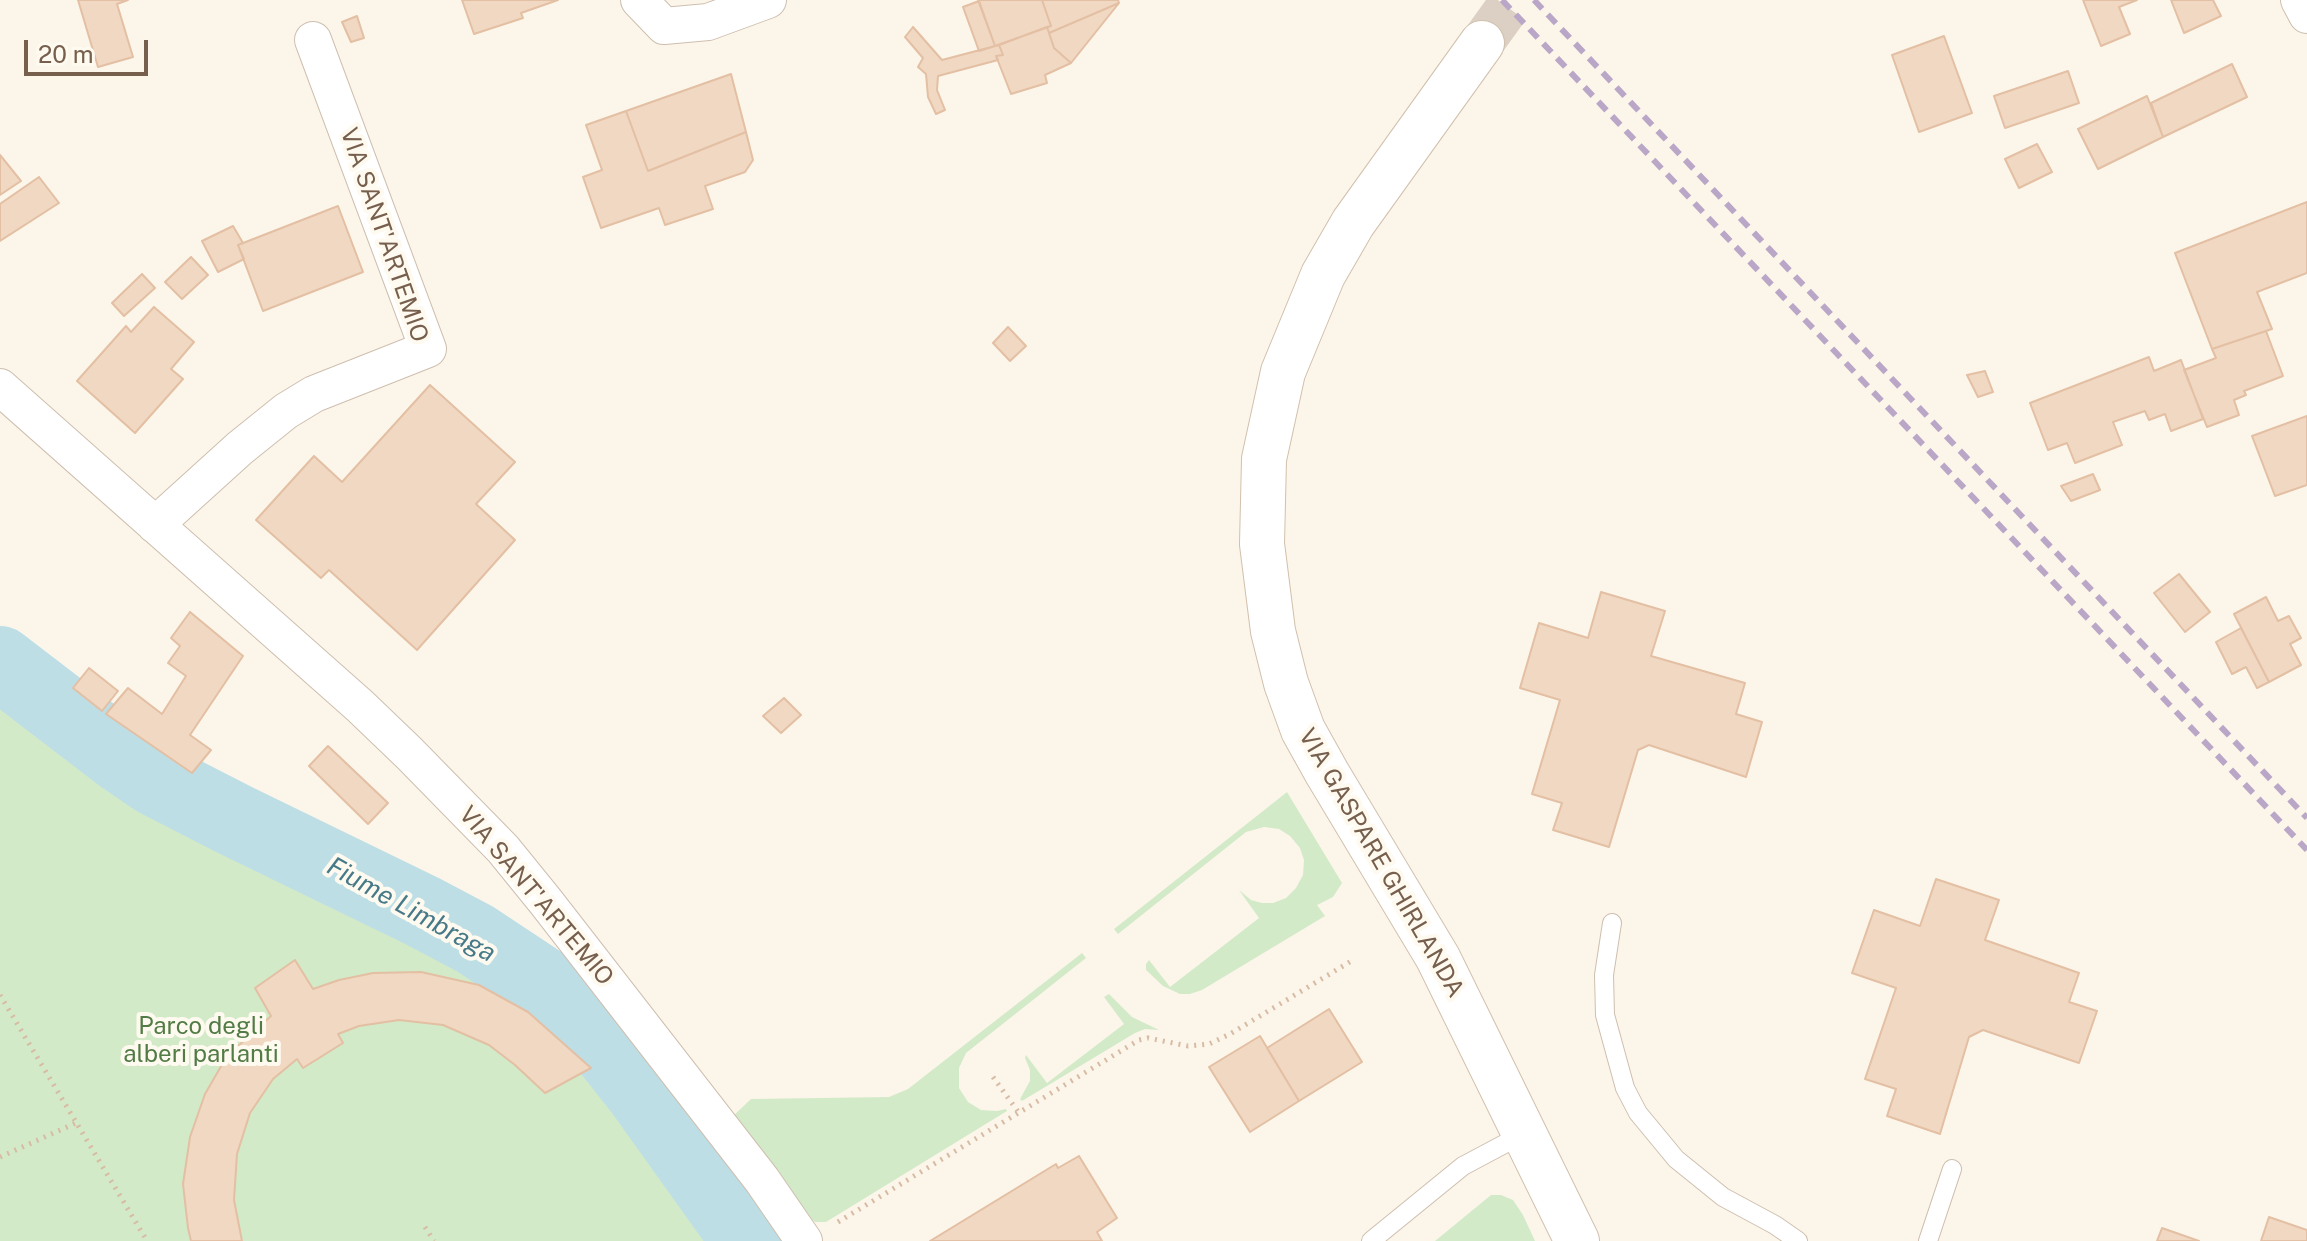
<!DOCTYPE html>
<html>
<head>
<meta charset="utf-8">
<style>
	body { margin:0 }
	#map { position:relative; width:2307px; height:1241px; overflow:hidden; background:#fcf6ea; font-family:"Public Sans",sans-serif }
	canvas { display:block }
	.scale { position:absolute; left:24px; top:40px; width:124px; height:36px; box-sizing:border-box; border:4px solid #775f4d; border-top:0; padding-left:10px; font-size:24px; line-height:28px; white-space:nowrap; color:#775f4d; -webkit-text-stroke:6px #fffaf0; paint-order:stroke }
</style>
</head>
<body>
<div id="map">
<canvas width="2307" height="1241"></canvas>
<div class="scale">20 m</div>
</div>
<script>
const ctx = document.querySelector('canvas').getContext('2d');
ctx.lineJoin = 'round';
function paint(path, color) { ctx.fillStyle = color; ctx.fill(path, 'evenodd'); }
const toPath = rows => new Path2D(rows.map(r => 'M' + r).join(''));
function strokePath(path, color, width, dash) { ctx.strokeStyle = color; ctx.lineWidth = width; ctx.lineCap = dash ? 'butt' : 'round'; ctx.setLineDash(dash || []); ctx.stroke(path); }
function label(font, color, halo, rows, align = 'center') {
  ctx.font = font + ' "Public Sans",sans-serif'; ctx.lineWidth = 8; ctx.setLineDash([]); ctx.textBaseline = 'middle'; ctx.strokeStyle = halo; ctx.fillStyle = color; for (const [text, x, y, turn = 0] of rows) {
    ctx.save(); ctx.translate(x, y); ctx.rotate((+turn || 0) * Math.PI / 180); ctx.textAlign = isNaN(turn) ? turn : align; if (halo) ctx.strokeText(text, 0, 0); ctx.fillText(text, 0, 0); ctx.restore();
  }
}
paint(toPath([
	[0,691,143,785,442,936,522,986,572,1024,718,1241,0,1241],
	[1287,792,1342,883,1333,897,1317,905,1325,916,1202,990,1190,994,1180,994,1163,986,1146,970,1146,964,1149,960,1170,987,1259,918,1239,890,1251,900,1262,903,1273,903,1286,898,1296,888,1303,875,1304,860,1300,848,1290,836,1279,829,1264,827,1246,832,1118,934,1114,929],
	[1082,953,1086,958,966,1053,959,1068,959,1088,968,1102,981,1110,997,1111,1006,1109,1007,1111,826,1222,815,1222,807,1215,732,1117,751,1099,889,1097,908,1089],
	[1109,994,1132,1017,1159,1030,1145,1029,1135,1033,1022,1101,1020,1099,1030,1081,1030,1070,1025,1058,1026,1055,1047,1083,1124,1024,1104,997],
	[1491,1195,1501,1195,1513,1200,1523,1215,1535,1241,1435,1241]
]), '#d3eac8');
strokePath(toPath([
	[0,663,120,755,155,779,235,820,422,911,475,939,552,990,596,1033,641,1090,749,1241]
]), '#bedee6', 74);
const building = toPath([
	[78,0,128,0,117,4,133,57,98,67,78,0],
	[462,0,558,0,521,13,523,18,474,34,462,0],
	[978,0,1042,0,1051,26,995,46,978,0],
	[1042,0,1118,0,1119,3,1049,33,1047,27,1051,26,1042,0],
	[2083,0,2137,0,2119,7,2130,34,2101,46,2083,0],
	[2171,0,2213,0,2221,16,2184,33,2171,0],
	[979,1,995,46,979,51,963,7,979,1],
	[1119,3,1071,63,1054,48,1049,33,1119,3],
	[357,16,364,38,351,42,342,22,357,16],
	[913,27,942,60,999,45,1003,55,996,56,998,60,938,76,937,90,945,110,936,114,928,97,926,74,918,67,923,58,905,37,913,27],
	[1047,27,1054,48,1071,63,1045,75,1047,83,1011,94,996,56,1003,55,999,45,1047,27],
	[1944,36,1972,113,1919,132,1892,55,1944,36],
	[2232,64,2247,97,2163,137,2151,103,2232,64],
	[2068,71,2079,103,2005,128,1994,96,2068,71],
	[731,74,746,132,648,171,626,111,731,74],
	[2147,96,2163,137,2098,169,2078,129,2147,96],
	[626,111,648,171,746,132,753,160,745,172,705,186,713,209,665,225,659,208,601,228,583,177,602,170,586,125,626,111],
	[2037,144,2052,172,2019,188,2005,159,2037,144],
	[0,155,21,181,0,195,0,155],
	[39,177,59,203,0,241,0,204,39,177],
	[2307,202,2307,273,2257,292,2272,329,2212,349,2175,253,2307,202],
	[338,206,363,272,263,311,238,245,338,206],
	[233,226,243,243,238,245,244,259,218,272,202,241,233,226],
	[191,257,208,275,182,299,165,282,191,257],
	[142,274,155,288,124,316,112,303,142,274],
	[154,307,194,342,171,369,183,379,135,433,77,381,126,326,131,332,154,307],
	[1008,327,1026,346,1010,361,993,343,1008,327],
	[2266,331,2283,376,2244,391,2246,395,2234,400,2239,415,2207,427,2184,370,2216,358,2212,349,2266,331],
	[2149,357,2154,371,2181,360,2203,419,2171,431,2165,414,2149,420,2145,411,2113,422,2122,445,2075,463,2067,443,2048,450,2030,403,2149,357],
	[1985,371,1993,392,1978,397,1967,375,1985,371],
	[430,385,515,462,476,504,515,540,417,650,329,570,321,578,256,520,314,456,342,482,430,385],
	[2307,416,2307,485,2275,496,2252,436,2307,416],
	[2093,474,2100,490,2071,501,2061,486,2093,474],
	[2179,574,2210,612,2185,632,2154,593,2179,574],
	[1601,592,1665,611,1651,656,1745,683,1736,714,1762,722,1746,777,1649,745,1638,750,1609,847,1553,830,1562,803,1532,794,1560,700,1520,688,1539,623,1588,638,1601,592],
	[2266,597,2278,621,2289,616,2301,638,2290,644,2301,665,2269,682,2234,614,2266,597],
	[190,612,243,656,190,735,211,750,192,773,106,714,128,688,162,714,186,676,168,663,180,646,171,638,190,612],
	[2241,628,2269,682,2257,688,2246,667,2232,674,2216,642,2241,628],
	[89,668,118,691,102,711,73,688,89,668],
	[784,698,801,715,781,733,763,716,784,698],
	[328,746,388,803,368,824,309,766,328,746],
	[1936,879,1999,900,1985,940,2079,973,2069,1002,2097,1011,2079,1063,1983,1030,1969,1037,1940,1134,1887,1116,1896,1089,1865,1079,1896,988,1852,973,1874,910,1920,926,1936,879],
	[295,960,313,989,339,980,373,973,421,972,479,985,528,1012,591,1068,545,1093,515,1065,489,1045,443,1025,399,1020,359,1026,338,1034,343,1043,303,1068,297,1059,273,1079,250,1113,237,1154,234,1200,242,1241,191,1241,188,1228,183,1184,190,1137,205,1094,227,1056,271,1016,255,988,295,960],
	[1329,1009,1362,1062,1299,1101,1267,1048,1329,1009],
	[1260,1036,1299,1101,1250,1132,1209,1067,1260,1036],
	[1079,1156,1117,1218,1097,1232,1102,1241,930,1241,1056,1164,1058,1168,1079,1156],
	[2269,1217,2307,1230,2307,1241,2261,1241,2269,1217],
	[2162,1228,2199,1241,2157,1241,2162,1228]
]);
paint(building, '#f1d8c2');
strokePath(building, '#e3bfa3', 2);
strokePath(toPath([
	[1482,43,1513,0]
]), '#dbd0c3', 44, [44, 22]);
const lane = toPath([
	[1612,923,1604,975,1605,1015,1625,1088,1638,1113,1676,1159,1723,1197,1775,1225,1798,1241],
	[1371,1241,1463,1166,1525,1133],
	[1928,1241,1952,1169]
]);
const street = toPath([
	[639,0,664,26,708,22,768,0],
	[2299,0,2307,15],
	[0,387,360,706,409,753,503,849,546,902,762,1180,804,1241],
	[155,525,240,448,286,411,314,394,428,349,313,40]
]);
const secondary = toPath([
	[1482,43,1353,223,1323,275,1283,372,1264,459,1262,544,1273,631,1286,683,1303,730,1327,773,1438,958,1577,1241]
]);
strokePath(lane, '#cebfaf', 20);
strokePath(street, '#cebfaf', 38);
strokePath(secondary, '#d1c0ad', 46);
strokePath(toPath([
	[0,995,147,1241],
	[993,1077,1019,1113],
	[0,1157,76,1123],
	[838,1222,1139,1040,1148,1038,1188,1046,1209,1044,1230,1034,1353,960],
	[425,1227,434,1241]
]), '#d7bba4', 5, [2, 6]);
strokePath(lane, '#fff', 18);
strokePath(street, '#fff', 36);
strokePath(secondary, '#fff', 44);
strokePath(toPath([
	[1502,0,2307,850],
	[1534,0,2307,818]
]), '#baa7c7', 6, [12, 8]);
label('24px', '#775f4d', '#fffaf0', [
	["VIA SANT'ARTEMIO",384,235,71],
	["VIA GASPARE GHIRLANDA",1381,863,60],
	["VIA SANT'ARTEMIO",536,896,50]
]);
label('24px', '#527c45', '#fffaf0', [
	["Parco degli",201,1027],
	["alberi parlanti",201,1055]
]);
label('italic 26px', '#477a89', '#fffaf0', [
	["Fiume Limbraga",411,910,29]
]);
</script>
</body>
</html>
